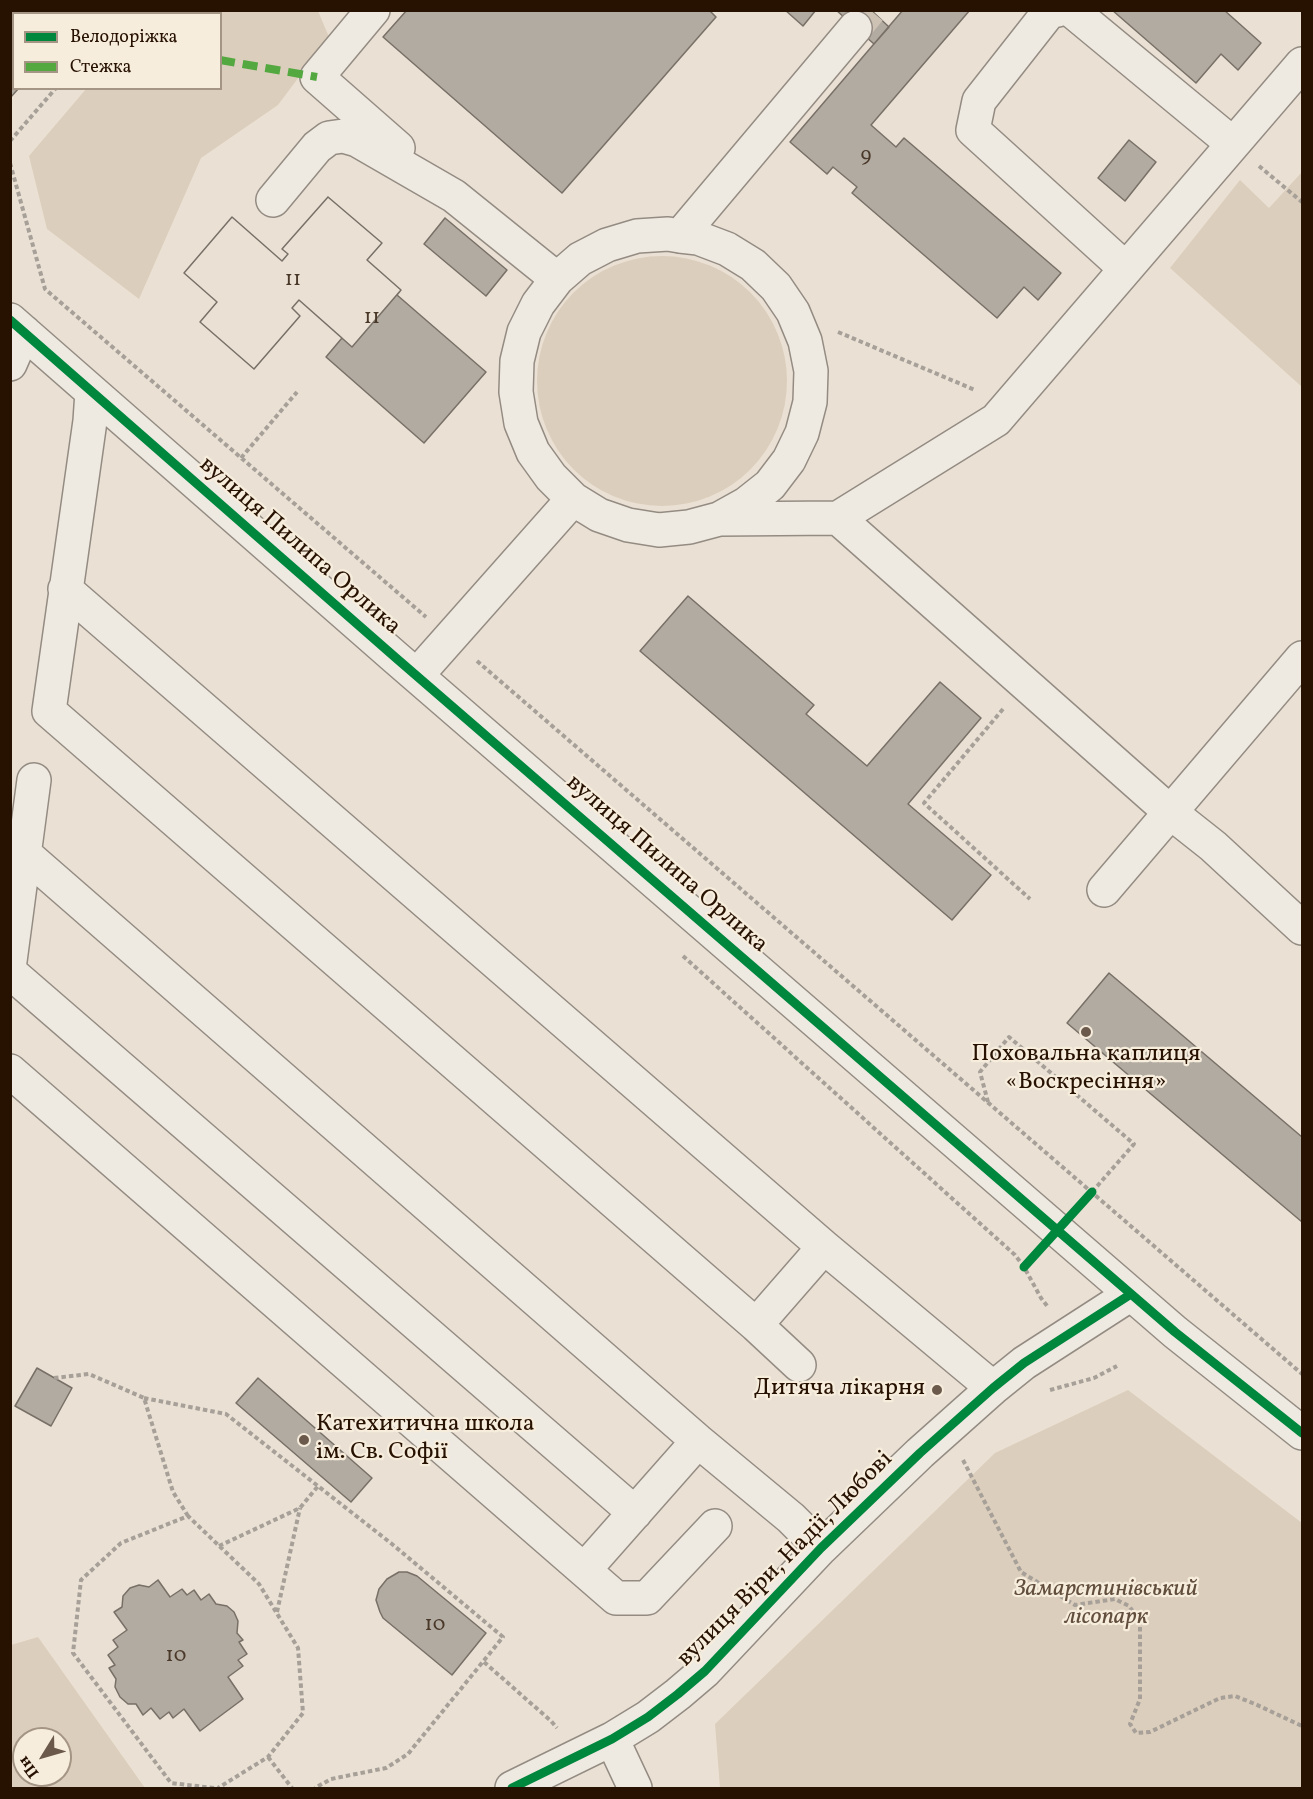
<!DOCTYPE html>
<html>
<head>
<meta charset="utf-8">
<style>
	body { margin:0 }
	#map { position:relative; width:1313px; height:1799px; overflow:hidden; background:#eae1d4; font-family:Vollkorn,serif }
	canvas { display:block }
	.frame { position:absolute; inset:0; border:12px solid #271101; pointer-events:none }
	.legend { position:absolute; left:12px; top:12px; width:210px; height:78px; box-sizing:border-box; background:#f7eddd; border:2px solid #a49585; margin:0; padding:8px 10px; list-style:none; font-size:18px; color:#271101 }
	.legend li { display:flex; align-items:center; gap:12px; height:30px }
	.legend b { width:30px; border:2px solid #a49585 }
	.north { position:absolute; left:12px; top:1727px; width:60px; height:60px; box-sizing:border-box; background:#f7eddd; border:2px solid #a49585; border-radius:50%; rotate:233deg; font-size:16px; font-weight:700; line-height:24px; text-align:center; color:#271101 }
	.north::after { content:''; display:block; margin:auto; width:21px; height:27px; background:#6b5a4b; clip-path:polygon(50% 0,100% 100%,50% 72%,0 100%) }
</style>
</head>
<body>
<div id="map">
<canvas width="1313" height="1799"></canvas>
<div class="frame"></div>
<ul class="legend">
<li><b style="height:8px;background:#00873e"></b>Велодоріжка</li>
<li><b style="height:8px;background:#53a840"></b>Стежка</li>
</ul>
<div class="north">Пн</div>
</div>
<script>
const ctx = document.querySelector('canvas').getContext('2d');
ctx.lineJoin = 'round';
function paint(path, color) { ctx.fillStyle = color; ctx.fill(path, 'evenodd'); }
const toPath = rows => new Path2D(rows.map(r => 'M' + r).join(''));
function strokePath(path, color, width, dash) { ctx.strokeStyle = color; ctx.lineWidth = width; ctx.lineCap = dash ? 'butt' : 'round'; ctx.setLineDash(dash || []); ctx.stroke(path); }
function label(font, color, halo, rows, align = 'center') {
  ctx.font = font + ' Vollkorn,serif'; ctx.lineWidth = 4.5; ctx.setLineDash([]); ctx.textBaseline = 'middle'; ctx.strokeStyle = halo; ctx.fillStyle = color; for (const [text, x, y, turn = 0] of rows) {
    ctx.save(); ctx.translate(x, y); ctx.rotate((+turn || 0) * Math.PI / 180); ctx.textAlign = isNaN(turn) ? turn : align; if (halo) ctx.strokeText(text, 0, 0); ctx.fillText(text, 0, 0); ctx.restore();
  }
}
paint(toPath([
	[153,11,318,11,329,37,278,105,201,158,139,299,47,229,29,156,86,89,220,88,220,14,150,13],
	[1302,172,1302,387,1170,268,1240,180,1269,208],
	'537 381a125 125 0 1 1 250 0a125 125 0 1 1-250 0Z',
	[1128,1390,1302,1523,1302,1788,720,1788,715,1724,995,1453],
	[38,1637,145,1788,11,1788,11,1645],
	[24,1739,60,1739,60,1775,24,1775]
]), '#dccebc');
const building = toPath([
	[407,10,709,10,716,17,562,193,383,37,407,10],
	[785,10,816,10,803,26,785,10],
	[836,10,871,10,889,27,874,44,836,10],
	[903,10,970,10,871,125,896,147,904,138,1061,273,1038,300,1024,287,997,318,852,193,857,187,833,167,827,174,790,142,903,10],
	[1112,10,1224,10,1261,43,1238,70,1221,54,1196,83,1112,10],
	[14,75,14,88,19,88,10,98,10,78,14,75],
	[1129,140,1156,162,1125,201,1098,178,1129,140],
	[328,197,382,243,367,260,401,290,397,295,486,372,424,443,326,357,342,338,299,300,292,308,300,316,254,369,200,322,217,302,184,273,232,217,282,261,288,254,282,249,328,197],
	[328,197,382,243,367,260,401,290,352,347,299,300,292,308,300,316,254,369,200,322,217,302,184,273,232,217,282,261,288,254,282,249,328,197],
	[445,218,507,270,486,296,424,244,445,218],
	[688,596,814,705,806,714,867,766,940,682,981,718,908,804,991,875,952,920,640,651,688,596],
	[1109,973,1302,1137,1302,1222,1067,1023,1109,973],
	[37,1368,72,1388,51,1426,15,1406,37,1368],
	[258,1378,372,1478,351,1502,236,1403,258,1378],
	[399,1572,407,1572,417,1576,486,1633,452,1675,383,1618,380,1612,376,1600,379,1589,387,1579,399,1572],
	[158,1580,170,1597,182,1589,187,1595,194,1590,201,1600,209,1594,216,1604,227,1606,234,1612,238,1621,237,1633,243,1640,239,1642,247,1654,238,1660,243,1666,228,1677,243,1699,200,1731,184,1709,173,1718,169,1712,160,1719,151,1708,143,1715,136,1704,128,1704,120,1697,115,1687,116,1679,109,1668,115,1665,108,1655,118,1647,113,1640,127,1630,114,1612,122,1607,123,1596,130,1588,139,1585,149,1587,158,1580]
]);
paint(building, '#b2aba1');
strokePath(building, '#787067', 1.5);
strokePath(toPath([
	[855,28,870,10]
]), '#cdc2b4', 33, [33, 16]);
const minor = toPath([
	[373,10,317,77,398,148],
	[1058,10,1049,12,979,101,973,130,1126,269],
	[1071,10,1233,144],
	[273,200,317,147,329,138,343,136,357,140,454,196,557,279],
	[680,236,855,28],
	[10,320,396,658,1175,1332,1302,1433],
	[10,364,24,332],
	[92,392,90,421,49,711,756,1325,799,1365],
	[573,499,551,477,533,452,521,423,516,392,517,361,524,332,538,304,557,279,580,259,607,245,637,236,668,234,680,236,698,238,727,249,753,265,776,287,793,312,805,341,811,371,810,402,802,433,789,460,770,485,746,504,719,519],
	[838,518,996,420,1302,64],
	[65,589,824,1247,993,1388],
	[417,675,573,499,599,515,628,525,659,530,689,527,719,519,838,518,1170,812,1213,846,1302,928],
	[26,855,698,1441,791,1518,821,1548],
	[1104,890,1302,658],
	[10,961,34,780],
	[10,972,635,1513],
	[10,1071,616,1598,647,1598,715,1526],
	[756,1325,824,1247],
	[585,1569,698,1441],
	[612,1739,635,1788],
	[512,1788,612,1739,648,1717,678,1694,705,1671,821,1548,920,1453,993,1388,1024,1363,1131,1294]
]);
strokePath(minor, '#948c83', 36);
strokePath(toPath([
	[39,14,41,10],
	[121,14,124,10],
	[10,141,56,88],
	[10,163,45,289,426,617],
	[1259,166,1302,202],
	[838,332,975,390],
	[241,458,297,392],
	[477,661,1302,1374],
	[1003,709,924,803,1030,899],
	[683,956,1015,1255,1024,1267,1041,1298,1048,1307],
	[988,1102,980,1072,1009,1037,1134,1144,1092,1192],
	[54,1378,89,1374,144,1398,173,1492,188,1516],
	[1050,1390,1094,1378,1117,1366],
	[144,1398,226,1414,392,1544,503,1637,408,1754,386,1768,331,1779,315,1788],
	[963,1460,1021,1572,1075,1605,1115,1599,1129,1606,1140,1621,1140,1699,1130,1724,1136,1733,1150,1732,1220,1698,1235,1696,1255,1704,1302,1726],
	[219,1546,300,1508,318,1486],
	[277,1612,300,1508],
	[484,1662,551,1721,557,1728],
	[268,1757,292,1788],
	[214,1788,171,1783,73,1653,81,1580,121,1543,188,1516,259,1584,298,1648,303,1713,268,1757,218,1788]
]), '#a6a099', 4, [4.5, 3]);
strokePath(minor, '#eeeae2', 33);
strokePath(toPath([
	[220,60,317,77]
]), '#53a840', 8, [15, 8]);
strokePath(toPath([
	[10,320,396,658,1175,1332,1302,1433],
	[1024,1267,1092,1192],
	[512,1788,612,1739,648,1717,678,1694,705,1671,821,1548,920,1453,993,1388,1024,1363,1131,1294]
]), '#00873e', 9);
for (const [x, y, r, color] of [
	[1086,1032,6,"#6b5a4b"],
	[937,1390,6,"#6b5a4b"],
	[304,1440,6,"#6b5a4b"]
]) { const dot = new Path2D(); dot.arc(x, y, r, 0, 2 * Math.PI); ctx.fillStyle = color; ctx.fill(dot); strokePath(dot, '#f7eddd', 2); }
label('21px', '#4a3829', null, [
	["9",866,157],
	["11",293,281],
	["11",372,319],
	["10",435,1626],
	["10",176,1657]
]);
label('24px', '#271101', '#f7eddd', [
	["вулиця Пилипа Орлика",299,547,41],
	["вулиця Пилипа Орлика",666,865,41],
	["вулиця Віри, Надії, Любові",786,1560,-45]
]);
label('24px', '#271101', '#f7eddd', [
	["Поховальна каплиця",1086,1056],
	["«Воскресіння»",1086,1084],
	["Дитяча лікарня",925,1390,"right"],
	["Катехитична школа",316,1426,"left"],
	["ім. Св. Софії",316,1454,"left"]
]);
label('italic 24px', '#624e3c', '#f7eddd', [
	["Замарстинівський",1106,1591],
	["лісопарк",1106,1619]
]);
</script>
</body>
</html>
